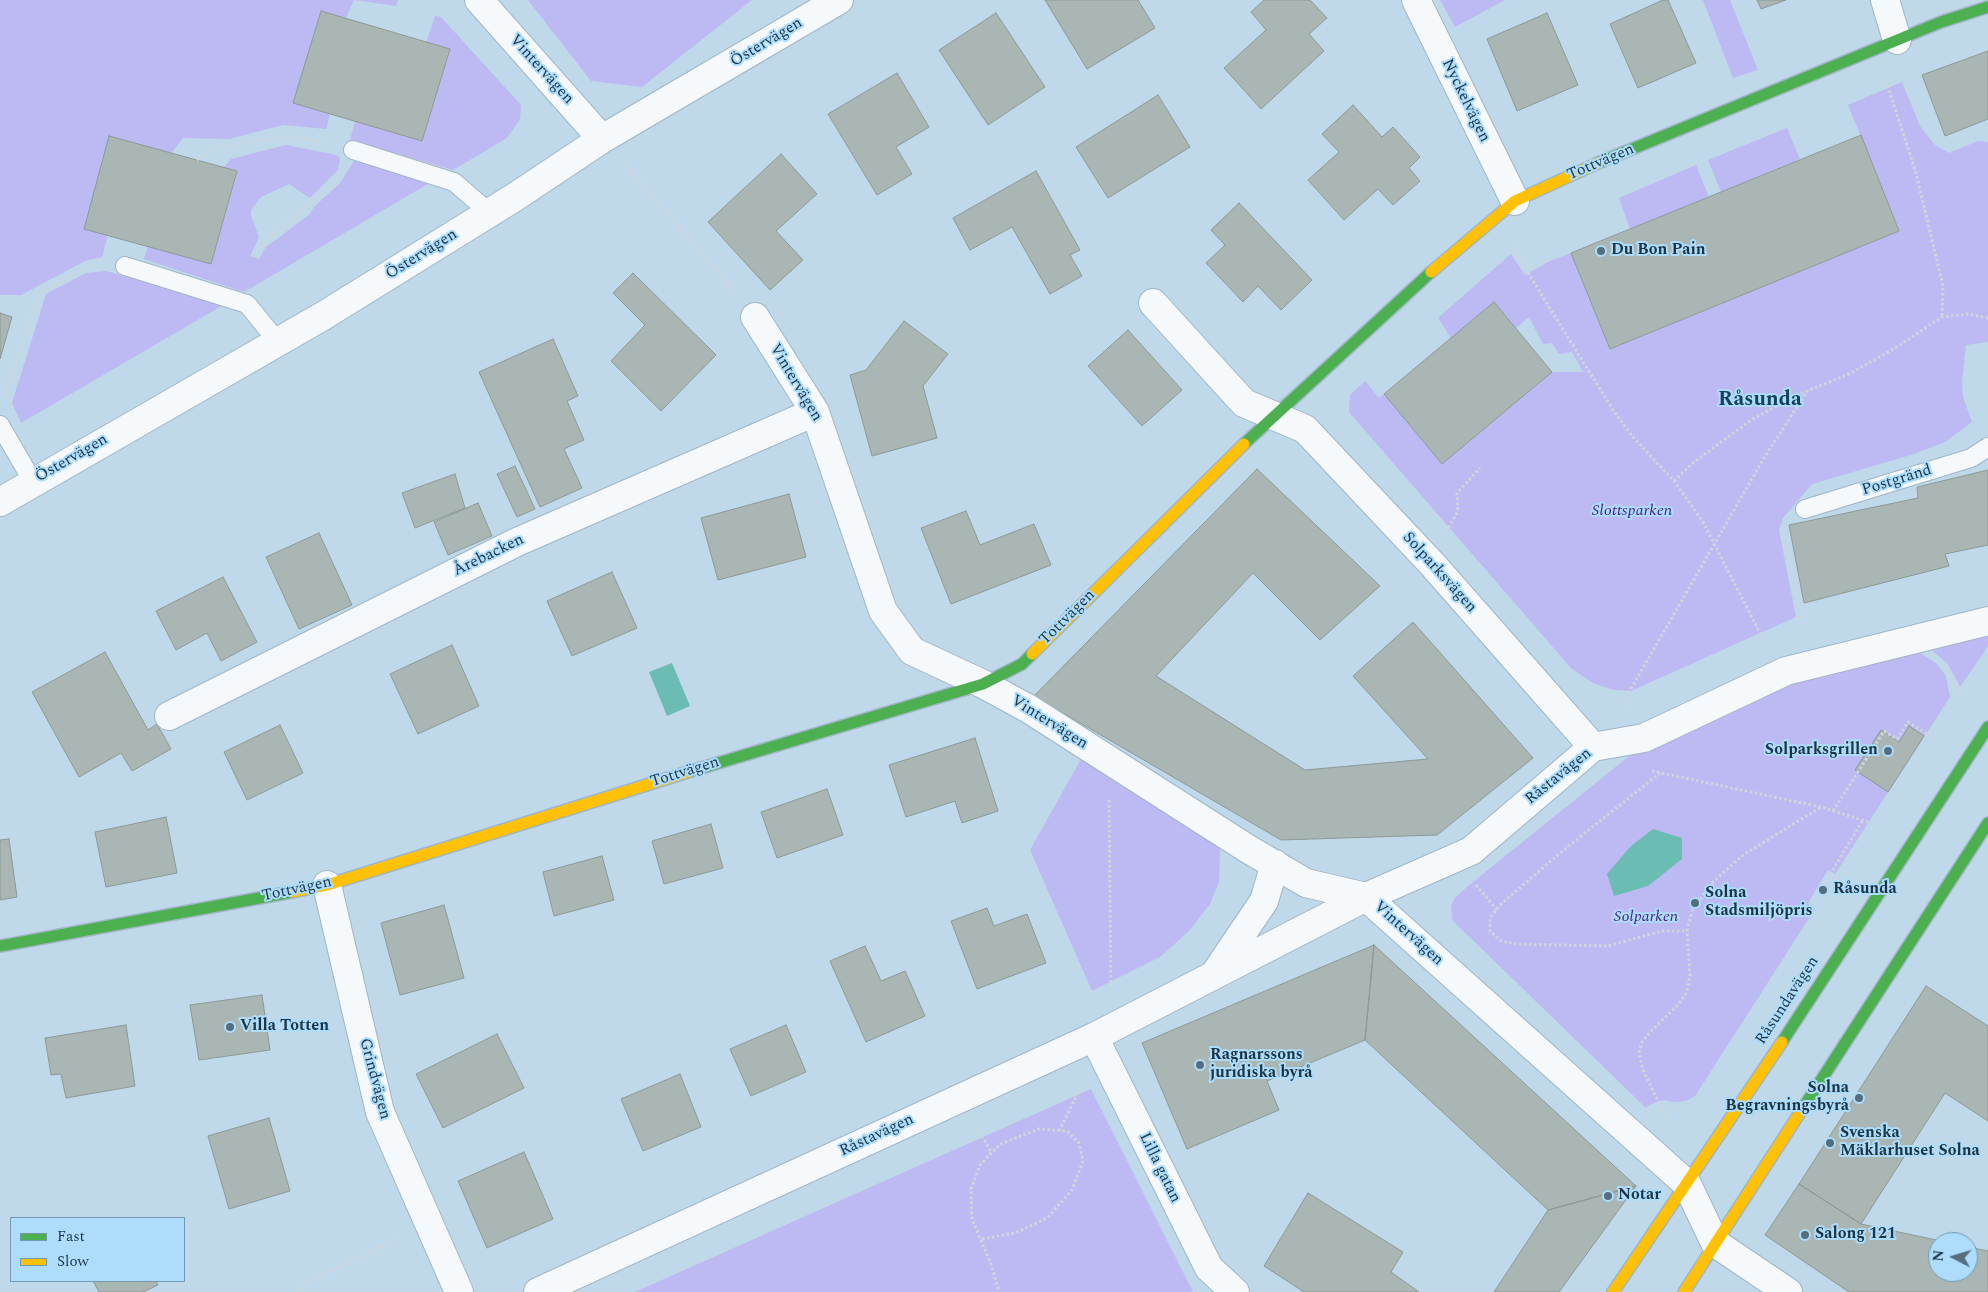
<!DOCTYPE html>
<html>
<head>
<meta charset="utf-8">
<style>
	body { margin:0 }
	#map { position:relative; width:1988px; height:1292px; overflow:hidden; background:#bfd8ea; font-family:Spectral,serif }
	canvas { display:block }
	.legend { position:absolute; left:10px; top:1217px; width:175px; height:65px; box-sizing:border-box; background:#addcfc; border:1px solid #7399b2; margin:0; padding:6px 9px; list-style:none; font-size:15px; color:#1c3544 }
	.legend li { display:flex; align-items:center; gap:10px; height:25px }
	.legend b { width:25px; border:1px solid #7399b2 }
	.north { position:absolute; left:1928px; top:1232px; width:50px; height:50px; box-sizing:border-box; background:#addcfc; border:1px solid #7399b2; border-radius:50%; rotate:275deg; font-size:14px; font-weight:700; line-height:20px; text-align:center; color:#1c3544 }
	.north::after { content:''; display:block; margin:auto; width:18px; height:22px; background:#556e7e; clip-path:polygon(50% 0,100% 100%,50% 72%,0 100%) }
</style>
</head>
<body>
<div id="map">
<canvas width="1988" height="1292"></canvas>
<ul class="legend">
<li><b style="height:6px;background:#4caf50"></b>Fast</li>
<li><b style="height:6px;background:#ffc107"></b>Slow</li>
</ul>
<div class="north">N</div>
</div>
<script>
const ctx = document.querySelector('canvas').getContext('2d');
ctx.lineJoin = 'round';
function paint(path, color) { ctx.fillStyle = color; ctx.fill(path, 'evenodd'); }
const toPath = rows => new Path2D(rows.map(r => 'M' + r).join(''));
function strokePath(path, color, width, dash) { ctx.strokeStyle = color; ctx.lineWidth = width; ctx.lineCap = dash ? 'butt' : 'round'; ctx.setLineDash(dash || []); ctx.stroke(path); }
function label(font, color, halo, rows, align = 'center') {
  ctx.font = font + ' Spectral,serif'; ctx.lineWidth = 4; ctx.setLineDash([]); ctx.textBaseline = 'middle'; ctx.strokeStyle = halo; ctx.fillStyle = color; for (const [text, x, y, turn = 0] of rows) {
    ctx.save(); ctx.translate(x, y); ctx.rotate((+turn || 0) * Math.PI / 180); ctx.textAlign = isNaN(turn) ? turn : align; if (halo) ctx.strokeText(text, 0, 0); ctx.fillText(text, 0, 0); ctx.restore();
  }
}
paint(toPath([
	[0,0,354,0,346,18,321,11,294,102,330,114,326,129,283,125,229,139,183,138,108,235,102,257,85,261,21,295,0,295],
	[354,0,398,0,396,6],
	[528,0,752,0,642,87,591,81],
	[1440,0,1505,0,1455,27],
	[1703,0,1730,0,1758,70,1733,78],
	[435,16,441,17,521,105,520,119,507,138,453,170,350,140,355,121,422,141,449,50,426,43],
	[1902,82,1920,126,1935,145,1949,153,1978,141,1988,142,1988,342,1966,345,1962,382,1963,397,1972,422,1945,442,1914,454,1812,484,1783,518,1779,530,1796,617,1631,691,1613,690,1593,683,1571,668,1349,412,1350,395,1365,381,1379,398,1384,394,1442,464,1552,372,1583,372,1572,352,1559,354,1552,343,1543,344,1529,317,1516,328,1494,302,1451,338,1438,318,1511,254,1525,275,1548,262,1571,253,1610,349,1899,231,1848,105],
	[1787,128,1800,159,1721,192,1708,160],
	[286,145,336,155,340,158,338,170,310,198,289,184,261,197,251,210,251,216,259,237,250,256,259,259,266,247,309,215,314,207,340,183,354,161,433,181,244,292,144,259,148,246,211,264,237,172,223,168,231,159],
	[1696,165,1709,197,1630,229,1619,198],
	[106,271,225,304,21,423,12,403,46,294,86,273],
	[1988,630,1988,646,1960,687,1948,664,1927,646],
	[1914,649,1936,663,1946,676,1950,697,1835,874,1828,870,1808,903,1815,909,1695,1096,1686,1101,1673,1102,1664,1100,1649,1105,1646,1108,1452,920,1451,906,1455,898,1468,886,1633,753,1784,685],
	[1085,752,1198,820,1220,850,1219,882,1210,904,1189,931,1160,957,1092,991,1030,850],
	[1091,1089,1193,1292,635,1292]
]), '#bdb9f3');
paint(toPath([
	[672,663,690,706,667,716,649,672],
	[1653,829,1682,838,1682,859,1648,886,1614,896,1607,874,1631,846]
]), '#6bbdb4');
const building = toPath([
	[1045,0,1138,0,1155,28,1087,69,1045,0],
	[1264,0,1310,0,1327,18,1309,34,1324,51,1261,109,1224,68,1266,30,1251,12,1264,0],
	[1663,0,1668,0,1696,63,1638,88,1610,24,1663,0],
	[1757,0,1786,0,1761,9,1757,0],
	[321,11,450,49,422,141,293,103,321,11],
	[996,13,1045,87,988,125,939,50,996,13],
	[1547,13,1578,85,1517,111,1487,39,1547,13],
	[1988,51,1988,119,1945,136,1922,75,1988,51],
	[897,73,929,127,896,147,912,174,877,195,828,114,897,73],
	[1158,95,1190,147,1108,198,1076,147,1158,95],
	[1353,105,1382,137,1393,127,1420,157,1409,168,1420,181,1393,205,1378,189,1344,220,1308,180,1339,152,1322,134,1353,105],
	[1861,135,1899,231,1610,349,1571,253,1861,135],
	[109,136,237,171,211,264,84,229,109,136],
	[781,154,817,194,776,231,803,260,770,290,708,222,781,154],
	[1036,171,1080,250,1070,255,1082,276,1050,294,1012,227,970,250,953,218,1036,171],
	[1239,203,1312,280,1281,310,1258,286,1243,302,1206,263,1225,245,1211,230,1239,203],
	[633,273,716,355,661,411,611,361,645,325,613,293,633,273],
	[1494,302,1552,372,1442,464,1384,394,1494,302],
	[0,313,12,317,0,359,0,313],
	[904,321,948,354,923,386,937,438,872,456,850,375,866,370,904,321],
	[1128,330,1182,390,1142,426,1088,366,1128,330],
	[553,339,578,396,567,401,584,440,564,449,582,488,540,507,479,372,553,339],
	[515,466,535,509,517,517,497,474,515,466],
	[1257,469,1380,586,1320,640,1253,573,1156,676,1305,770,1428,759,1353,676,1413,622,1533,758,1437,835,1281,840,1034,696,1257,469],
	[1988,470,1988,545,1945,554,1949,566,1804,603,1789,525,1918,498,1917,487,1988,470],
	[455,474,465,508,415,528,402,493,455,474],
	[789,494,806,557,718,580,701,518,789,494],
	[478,503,492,536,448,555,434,522,478,503],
	[966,511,980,545,1034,524,1051,565,951,604,921,528,966,511],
	[319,533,352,605,299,629,266,557,319,533],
	[612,572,637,628,572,656,547,601,612,572],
	[223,577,257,642,221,661,207,633,176,650,156,611,223,577],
	[452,645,479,706,418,734,390,674,452,645],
	[105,652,148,730,157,724,171,749,132,771,121,753,79,777,32,692,105,652],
	[280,725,303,773,247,800,224,752,280,725],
	[1909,726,1924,736,1888,792,1855,770,1881,730,1899,742,1909,726],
	[975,738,998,811,962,823,955,801,906,817,889,765,975,738],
	[827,789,843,835,777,858,761,812,827,789],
	[166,817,177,873,106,887,95,832,166,817],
	[711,824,723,868,664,884,652,841,711,824],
	[9,839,17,897,0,900,0,840,9,839],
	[602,856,614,900,554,916,543,872,602,856],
	[444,905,464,978,400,995,381,923,444,905],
	[987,908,994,926,1027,914,1046,963,977,989,951,921,987,908],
	[1374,945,1365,1040,1267,1081,1279,1110,1187,1149,1142,1043,1374,945],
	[1374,945,1636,1186,1548,1210,1365,1040,1374,945],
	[865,946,881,981,905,971,925,1016,866,1042,830,961,865,946],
	[1926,986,1988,1026,1988,1121,1945,1093,1861,1224,1799,1184,1926,986],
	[262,995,270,1050,199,1060,190,1005,262,995],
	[126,1025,135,1086,66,1098,61,1074,51,1075,45,1038,126,1025],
	[786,1025,806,1072,751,1096,730,1049,786,1025],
	[497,1034,524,1088,443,1128,416,1074,497,1034],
	[680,1074,701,1127,643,1151,621,1099,680,1074],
	[269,1118,290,1191,229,1209,208,1136,269,1118],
	[524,1152,553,1219,487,1248,458,1181,524,1152],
	[1799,1184,1861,1224,1946,1242,1938,1242,1938,1272,1968,1272,1968,1247,1988,1251,1988,1292,1849,1292,1765,1235,1799,1184],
	[1636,1186,1559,1292,1494,1292,1548,1210,1636,1186],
	[1308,1193,1403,1252,1391,1272,1419,1292,1304,1292,1264,1266,1308,1193],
	[93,1281,156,1281,158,1285,143,1292,99,1292,93,1281]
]);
paint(building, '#a9b6b3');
strokePath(building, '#8c9a96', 1);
const lane = toPath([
	[353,150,454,182,490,213],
	[125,266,247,304,278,342],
	[0,425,33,482],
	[1805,509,1971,458,1988,447]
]);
const street = toPath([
	[479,0,602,139],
	[1416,0,1515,201],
	[1885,0,1897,40],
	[1153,303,1244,403,1305,429,1433,565,1593,747],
	[755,317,815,412,883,611,912,651,983,684,1029,709,1248,849,1306,883,1366,897,1687,1184,1715,1243,1788,1292],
	[0,502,323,316,515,197,602,139,839,0],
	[169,716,517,542,815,412],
	[327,885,380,1112,459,1292],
	[1214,975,1264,901,1275,864],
	[1094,1037,1209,1268,1235,1292],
	[538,1292,1094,1037,1366,897,1471,851,1593,747,1644,738,1786,671,1988,621]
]);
const fast = toPath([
	[1598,163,1941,22,1988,7],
	[1244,444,1431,272],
	[688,772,983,684,1022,664,1032,654],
	[0,946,292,892],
	[1782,1042,1988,727],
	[1803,1108,1988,823]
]);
const slow = toPath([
	[1431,272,1515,201,1598,163],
	[1032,654,1244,444],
	[292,892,327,885,688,772],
	[1613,1292,1782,1042],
	[1684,1292,1803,1108]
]);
strokePath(lane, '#a0b6c5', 20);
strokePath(street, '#a0b6c5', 30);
strokePath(fast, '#a0b6c5', 14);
strokePath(slow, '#a0b6c5', 14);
strokePath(toPath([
	[1886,81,1916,173,1943,286,1942,317],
	[197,160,215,148,279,137,305,138,326,143],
	[625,164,735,291],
	[1512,247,1613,410,1632,436,1674,481,1703,522,1763,639],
	[256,251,337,179,340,173],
	[5,397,39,294,76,272,97,265],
	[1674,481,1694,462,1751,420,1797,395,1849,374,1897,347,1942,317,1969,314,1988,318],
	[1784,527,1784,534,1802,620],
	[1446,532,1458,511,1457,493,1480,468],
	[1944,666,1962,695],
	[1626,707,1625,699,1764,458,1808,390],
	[1652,771,1821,807,1868,822],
	[1660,773,1560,853,1500,905,1490,918,1490,931,1501,941,1516,944,1608,946,1662,931,1687,931],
	[1109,800,1111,991],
	[1833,811,1884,731,1897,739,1908,722,1934,738],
	[1840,883,1829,876,1863,820],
	[1476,885,1497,910],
	[1666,1117,1643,1070,1639,1053,1642,1042,1651,1031,1678,1005,1687,992,1690,975,1687,931,1693,908,1713,882,1743,855,1821,807],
	[977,1127,991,1152],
	[1059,1131,1081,1087],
	[982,1239,1015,1233,1047,1218,1072,1190,1083,1161,1079,1143,1067,1131,1039,1129,1000,1144,980,1165,971,1189,972,1219,991,1264,999,1292],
	[299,1292,305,1284,398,1239]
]), '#ced6dc', 3, [2.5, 2.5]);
strokePath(lane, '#f5f9fc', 18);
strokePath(street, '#f5f9fc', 28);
strokePath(fast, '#4caf50', 11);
strokePath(slow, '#ffc107', 11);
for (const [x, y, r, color] of [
	[1601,251,5,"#556e7e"],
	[1888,751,5,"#556e7e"],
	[1823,890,5,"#556e7e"],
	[1695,903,5,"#556e7e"],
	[230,1027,5,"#556e7e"],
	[1200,1065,5,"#556e7e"],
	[1859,1098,5,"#556e7e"],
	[1830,1143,5,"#556e7e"],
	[1608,1196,5,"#556e7e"],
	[1805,1235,5,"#556e7e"]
]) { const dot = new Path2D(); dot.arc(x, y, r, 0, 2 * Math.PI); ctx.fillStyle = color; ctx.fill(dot); strokePath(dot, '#addcfc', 2); }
label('16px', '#1c3544', '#addcfc', [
	["Östervägen",767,43,-31],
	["Vintervägen",541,70,48],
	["Nyckelvägen",1465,101,64],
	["Tottvägen",1601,163,-23],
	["Östervägen",422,255,-32],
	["Vintervägen",795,383,59],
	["Östervägen",72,459,-30],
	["Postgränd",1897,481,-17],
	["Årebacken",489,556,-26],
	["Solparksvägen",1439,573,48],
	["Tottvägen",1068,618,-45],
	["Vintervägen",1049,723,32],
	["Tottvägen",685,773,-17],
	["Råstavägen",1559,777,-39],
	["Tottvägen",297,890,-12],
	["Vintervägen",1408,934,42],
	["Råsundavägen",1788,1001,-57],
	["Grindvägen",374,1079,75],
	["Råstavägen",877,1136,-25],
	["Lilla gatan",1159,1168,64]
]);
label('bold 16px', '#1c3544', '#addcfc', [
	["Du Bon Pain",1611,251],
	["Solparksgrillen",1878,751,"right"],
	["Råsunda",1833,890],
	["Solna",1705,894],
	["Stadsmiljöpris",1705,912],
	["Villa Totten",240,1027],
	["Ragnarssons",1210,1056],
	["juridiska byrå",1210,1074],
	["Solna",1849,1089,"right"],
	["Begravningsbyrå",1849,1107,"right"],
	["Svenska",1840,1134],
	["Mäklarhuset Solna",1840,1152],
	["Notar",1618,1196],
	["Salong 121",1815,1235]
], 'left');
label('italic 16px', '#4c2086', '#addcfc', [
	["Slottsparken",1632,512],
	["Solparken",1646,918]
]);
label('bold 21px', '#15425c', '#addcfc', [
	["Råsunda",1760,401]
]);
</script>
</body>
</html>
